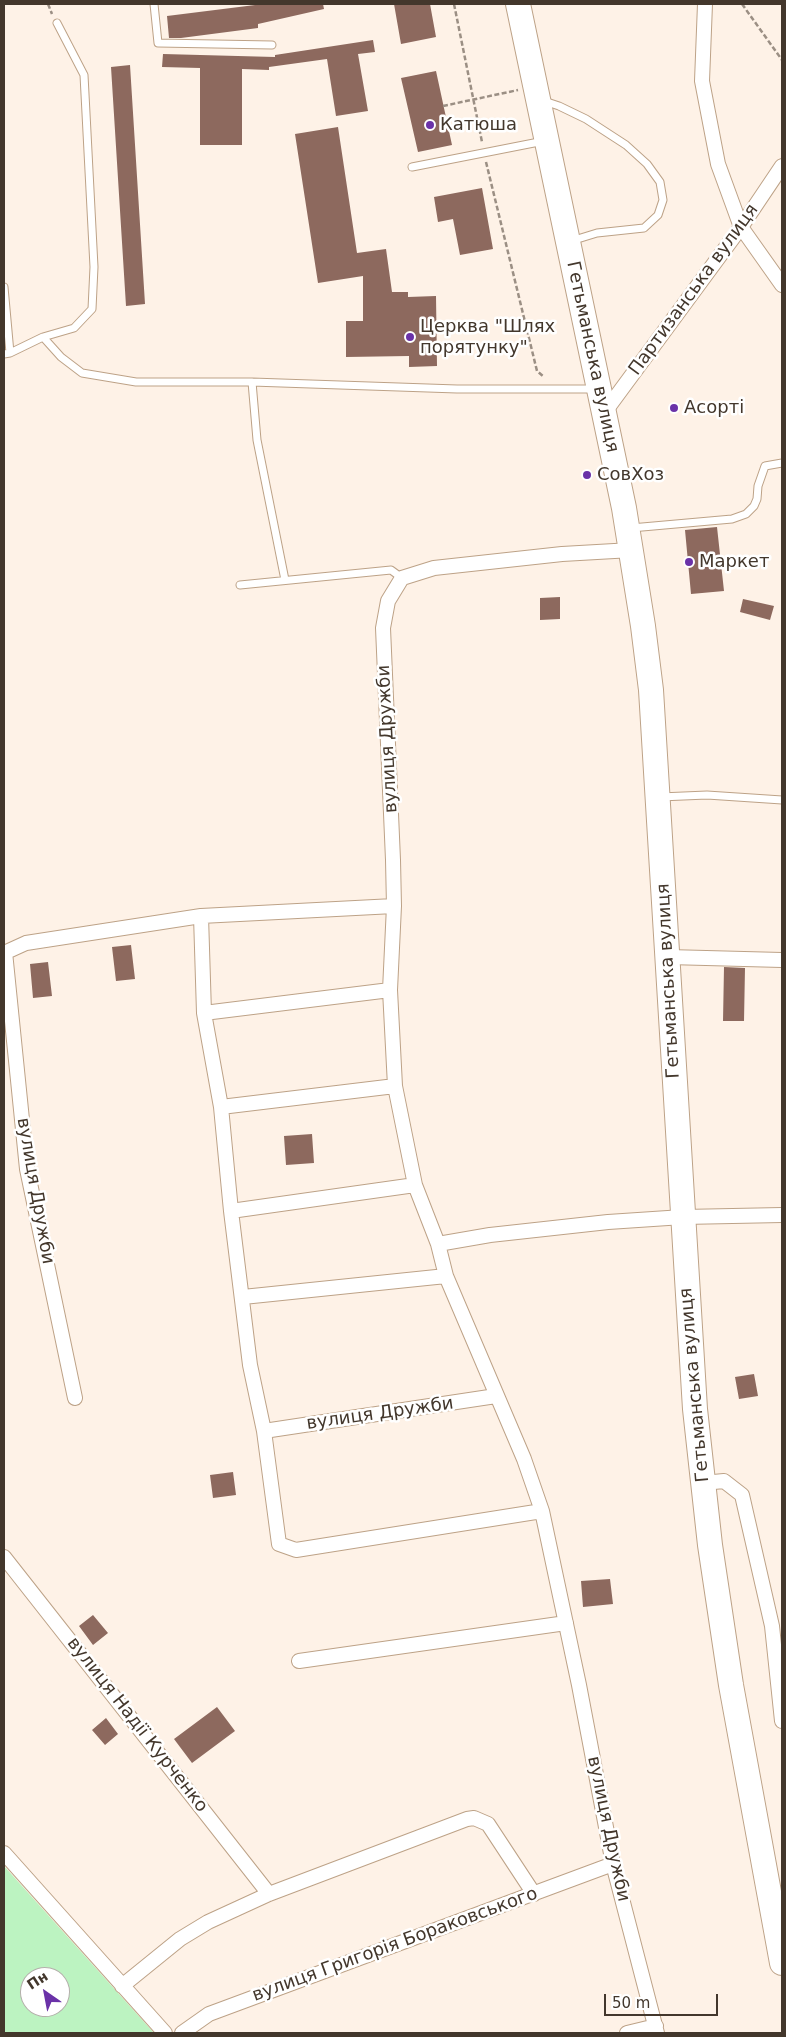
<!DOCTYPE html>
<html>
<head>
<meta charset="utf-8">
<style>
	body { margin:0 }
	#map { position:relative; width:786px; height:2037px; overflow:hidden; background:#fef2e7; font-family:"DejaVu Sans",sans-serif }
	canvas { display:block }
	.frame { position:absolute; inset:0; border:5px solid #43372c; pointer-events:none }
	.north { position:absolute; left:20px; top:1967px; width:50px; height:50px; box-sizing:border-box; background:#fff; border:1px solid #b4afab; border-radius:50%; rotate:327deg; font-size:14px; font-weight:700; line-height:20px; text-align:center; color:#43372c }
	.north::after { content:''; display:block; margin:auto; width:18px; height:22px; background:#6a32a8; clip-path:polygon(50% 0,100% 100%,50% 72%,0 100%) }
	.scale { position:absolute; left:604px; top:1994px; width:114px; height:22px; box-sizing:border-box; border:2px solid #43372c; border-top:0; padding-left:6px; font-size:15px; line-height:18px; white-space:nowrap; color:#43372c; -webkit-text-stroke:4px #fff; paint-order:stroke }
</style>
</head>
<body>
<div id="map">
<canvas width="786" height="2037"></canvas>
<div class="frame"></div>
<div class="north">Пн</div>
<div class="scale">50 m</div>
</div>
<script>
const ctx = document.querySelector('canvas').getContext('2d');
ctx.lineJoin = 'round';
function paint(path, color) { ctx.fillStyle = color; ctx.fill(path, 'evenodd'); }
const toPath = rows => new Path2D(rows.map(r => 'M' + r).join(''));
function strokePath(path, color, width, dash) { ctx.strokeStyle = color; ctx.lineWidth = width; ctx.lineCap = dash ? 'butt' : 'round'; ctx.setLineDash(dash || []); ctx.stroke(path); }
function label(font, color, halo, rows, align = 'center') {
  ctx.font = font + ' "DejaVu Sans",sans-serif'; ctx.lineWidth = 5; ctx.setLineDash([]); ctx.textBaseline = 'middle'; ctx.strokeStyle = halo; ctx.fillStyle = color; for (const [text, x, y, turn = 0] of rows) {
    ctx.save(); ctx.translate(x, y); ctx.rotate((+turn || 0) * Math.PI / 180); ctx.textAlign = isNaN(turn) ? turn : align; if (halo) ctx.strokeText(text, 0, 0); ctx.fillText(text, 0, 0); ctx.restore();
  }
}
paint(toPath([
	[4,1866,154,2033,4,2033],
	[30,1977,60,1977,60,2007,30,2007]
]), '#bcf3c1');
paint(toPath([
	[263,4,323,4,324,9,258,24,258,28,181,38,169,38,167,16],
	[394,4,430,4,436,37,401,44],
	[373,40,375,52,358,54,368,111,336,116,327,59,269,67,269,70,242,69,242,145,200,145,200,68,162,67,163,54,275,57,275,55],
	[130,65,145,304,126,306,111,67],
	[436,71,452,145,418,152,401,78],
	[338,127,357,253,386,249,392,292,408,292,408,297,436,296,437,366,409,367,409,356,346,357,346,321,363,321,363,276,318,283,295,134],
	[482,188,493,249,460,255,453,219,438,222,434,197],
	[717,527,724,591,691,594,685,530],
	[560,597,560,619,540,620,540,598],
	[743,599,774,606,770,620,740,612],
	[131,945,135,979,116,981,112,947],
	[48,962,52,996,33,998,30,964],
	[724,967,745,968,744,1021,723,1021],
	[312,1134,314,1163,286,1165,284,1136],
	[754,1374,758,1396,739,1399,735,1377],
	[233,1472,236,1495,213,1498,210,1475],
	[610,1579,613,1604,583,1607,581,1581],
	[93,1615,108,1633,93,1645,79,1626],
	[217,1707,235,1731,192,1763,174,1739],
	[106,1718,118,1734,105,1745,92,1730]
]), '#8d695e');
const service = toPath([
	[154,4,158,43,272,45],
	[544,101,559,106,586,119,626,145,647,164,660,182,663,200,658,215,644,228,597,233,571,241],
	[412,167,544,141],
	[4,287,10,353],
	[43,337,74,328,92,309,94,267,84,75,57,23],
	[4,354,10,353,43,337,61,357,82,373,136,382,252,382,457,389,595,389],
	[252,382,257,440,285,580],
	[631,528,732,519,746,514,754,506,757,499,758,486,765,466,782,463],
	[240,585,391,570,402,578],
	[660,797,707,795,782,800]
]);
const minor = toPath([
	[705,4,702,81,718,164,741,227,782,285],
	[604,413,741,227,782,166],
	[632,550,562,554,434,568,402,578,388,601,383,628,393,860,394,906,390,990,395,1086,415,1185,438,1244,446,1276,524,1459,542,1511,579,1685,613,1864,657,2033],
	[201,916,204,1013,221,1107,231,1211,250,1365,264,1431,279,1544,296,1550,542,1511],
	[5,952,27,1169,75,1398],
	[4,953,26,943,201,916,394,906],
	[668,957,782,960],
	[204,1013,390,990],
	[221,1107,395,1086],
	[231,1211,415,1185],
	[438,1244,490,1235,608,1222,683,1217,782,1215],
	[243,1297,446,1276],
	[264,1431,496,1396],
	[703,1483,724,1481,742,1495,772,1626,782,1721],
	[4,1557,269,1894],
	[299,1661,566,1623],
	[4,1853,165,2033],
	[122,1986,180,1939,208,1922,269,1894,467,1819,474,1818,488,1824,534,1894],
	[182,2033,209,2014,613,1864],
	[627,2033,656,2026]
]);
const trunk = toPath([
	[518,4,624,508,643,626,651,690,695,1409,710,1545,731,1685,782,1963]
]);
strokePath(service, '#bda287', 9);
strokePath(minor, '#bda287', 16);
strokePath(trunk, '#bda287', 26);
strokePath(toPath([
	[48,4,52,14],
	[454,4,482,142],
	[742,4,782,60],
	[443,106,518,90],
	[486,162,537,371,544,377]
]), '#9b8f84', 2.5, [5, 2.5]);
strokePath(service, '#fff', 7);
strokePath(minor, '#fff', 14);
strokePath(trunk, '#fff', 24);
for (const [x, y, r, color] of [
	[430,125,5,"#6a32a8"],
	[410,337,5,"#6a32a8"],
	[674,408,5,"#6a32a8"],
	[587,475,5,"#6a32a8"],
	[689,562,5,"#6a32a8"]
]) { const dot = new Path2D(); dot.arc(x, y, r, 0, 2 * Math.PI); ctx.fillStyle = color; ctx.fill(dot); strokePath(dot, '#fff', 2); }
label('18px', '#43372c', '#fff', [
	["Катюша",440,125],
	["Церква \"Шлях",420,327],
	["порятунку\"",420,348],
	["Асорті",684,408],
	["СовХоз",597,475],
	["Маркет",699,562]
], 'left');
label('18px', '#43372c', '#fff', [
	["Партизанська вулиця",694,290,-54],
	["Гетьманська вулиця",592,357,78],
	["вулиця Дружби",388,739,-93],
	["Гетьманська вулиця",669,981,-93],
	["вулиця Дружби",35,1191,80],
	["Гетьманська вулиця",695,1385,-95],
	["вулиця Дружби",380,1414,-8],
	["вулиця Надії Курченко",137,1725,52],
	["вулиця Дружби",608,1829,78],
	["вулиця Григорія Бораковського",395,1945,-20]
]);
</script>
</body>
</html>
